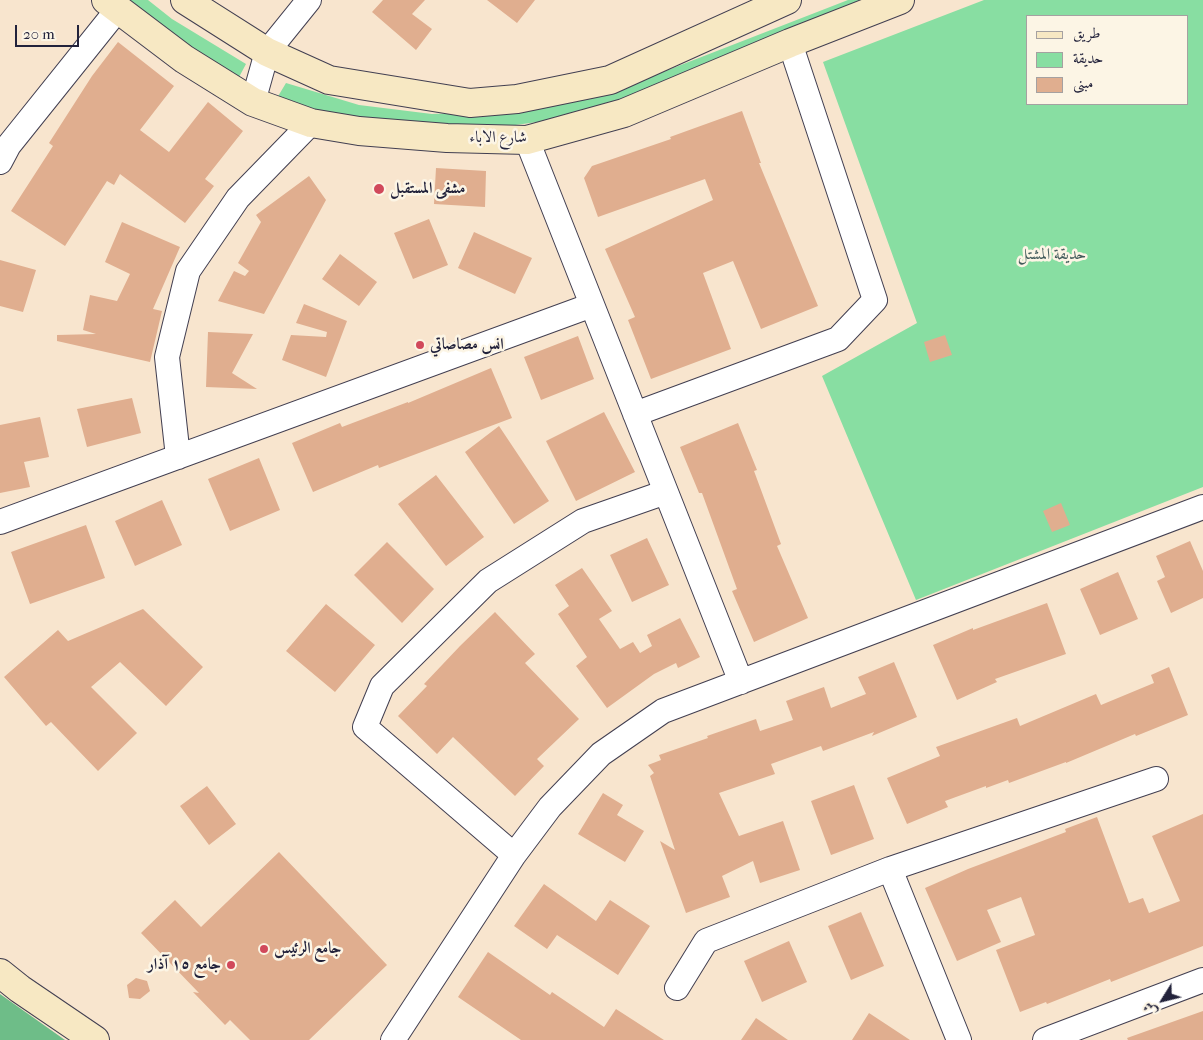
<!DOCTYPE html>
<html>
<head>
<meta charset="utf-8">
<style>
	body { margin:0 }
	#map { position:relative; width:1203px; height:1040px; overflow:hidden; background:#f8e5ce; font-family:"IM FELL French Canon",Amiri,serif }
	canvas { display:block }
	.legend { position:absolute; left:1026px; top:15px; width:162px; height:90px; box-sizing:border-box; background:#fcf5e5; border:1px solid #a5a1a1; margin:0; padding:6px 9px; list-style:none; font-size:15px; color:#22223b }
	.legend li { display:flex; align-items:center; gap:10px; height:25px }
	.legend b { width:25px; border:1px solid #a5a1a1 }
	.north { position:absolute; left:1138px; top:975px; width:50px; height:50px; -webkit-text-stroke:4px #fcf5e5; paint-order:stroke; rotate:234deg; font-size:14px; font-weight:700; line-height:20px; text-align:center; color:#22223b }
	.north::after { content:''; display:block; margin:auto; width:18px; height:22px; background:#22223b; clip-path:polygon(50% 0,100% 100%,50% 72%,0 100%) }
	.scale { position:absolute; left:15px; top:25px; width:64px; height:22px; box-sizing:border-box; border:2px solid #22223b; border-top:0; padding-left:6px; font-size:15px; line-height:18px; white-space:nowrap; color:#22223b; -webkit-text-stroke:4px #fcf5e5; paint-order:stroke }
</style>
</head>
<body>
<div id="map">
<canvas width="1203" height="1040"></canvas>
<ul class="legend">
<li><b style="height:6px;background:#f7e8c3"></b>طريق</li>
<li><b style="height:14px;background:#88dea2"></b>حديقة</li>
<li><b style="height:14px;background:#e0ae8f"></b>مبنى</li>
</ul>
<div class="north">ش</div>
<div class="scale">20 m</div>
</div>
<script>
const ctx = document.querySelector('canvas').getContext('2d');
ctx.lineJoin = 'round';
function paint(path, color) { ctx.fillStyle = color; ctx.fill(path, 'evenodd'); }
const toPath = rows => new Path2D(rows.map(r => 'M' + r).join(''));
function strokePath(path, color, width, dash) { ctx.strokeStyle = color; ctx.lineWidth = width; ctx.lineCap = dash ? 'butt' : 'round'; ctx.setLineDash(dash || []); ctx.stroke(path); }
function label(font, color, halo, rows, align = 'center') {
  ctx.font = font + ' "IM FELL French Canon",Amiri,serif'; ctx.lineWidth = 5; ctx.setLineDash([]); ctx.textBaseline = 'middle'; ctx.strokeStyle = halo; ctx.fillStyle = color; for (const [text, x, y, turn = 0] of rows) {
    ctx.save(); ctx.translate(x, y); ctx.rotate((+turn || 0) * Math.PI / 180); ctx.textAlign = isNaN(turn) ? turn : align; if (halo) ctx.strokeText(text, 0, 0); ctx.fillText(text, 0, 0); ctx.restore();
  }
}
paint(toPath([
	[125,0,148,0,172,19,246,64,238,79,164,30],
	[848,0,892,0,620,104,545,121,508,126,394,124,313,110,277,98,286,83,359,105,432,114,507,111,614,91],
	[984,0,1203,0,1203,487,916,600,822,376,917,323,823,62],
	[1027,16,1187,16,1187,104,1027,104]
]), '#88dea2');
paint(toPath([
	[0,994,65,1040,0,1040]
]), '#6ebd88');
paint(toPath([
	[383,0,425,0,412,14,432,29,416,50,372,12],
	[487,0,535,0,517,23],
	[118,42,174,86,140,130,169,152,208,102,243,131,205,179,214,186,185,223,120,174,114,185,107,181,65,246,11,211,53,146,49,143,92,76],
	[742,111,761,163,759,163,818,306,761,329,733,261,703,273,731,349,651,379,628,320,635,317,605,249,713,200,705,179,598,217,584,178,592,166,671,139,670,137],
	[436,168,486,171,485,207,434,204],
	[309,176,326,200,264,314,218,301,234,271,245,276,249,271,238,263,261,222,256,215],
	[429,219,448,265,413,279,394,233],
	[122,222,180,247,153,309,162,311,150,362,57,341,57,335,96,334,83,330,90,295,117,301,130,274,105,262],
	[474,232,532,258,515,294,458,268],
	[340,254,377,282,359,306,322,279],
	[0,260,36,270,23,312,0,306],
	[304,304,347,321,326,377,282,360,291,335,326,337,327,332,296,323],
	[208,332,253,334,232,373,257,389,206,387],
	[945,335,952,355,930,362,924,342],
	[578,336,594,379,541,400,524,357],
	[491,368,512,418,379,468,378,465,313,492,292,443,340,423,342,427,408,402,408,403],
	[132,398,141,433,87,447,77,409],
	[604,412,635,472,576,501,546,441],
	[40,417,49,457,24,462,30,487,0,493,0,425],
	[738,423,757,470,754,471,781,544,777,546,808,618,754,642,732,591,737,589,702,493,699,493,680,447],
	[499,426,549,501,514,524,465,452],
	[259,458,280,510,230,531,208,479],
	[436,475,484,537,446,566,398,504],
	[162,500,182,545,135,566,115,521],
	[1061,503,1070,525,1052,532,1043,511],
	[86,525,105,578,30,604,11,552],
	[647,538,669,585,632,602,610,555],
	[1190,541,1203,571,1203,598,1171,613,1157,581,1165,577,1156,556],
	[387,542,434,589,402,623,354,575],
	[582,568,612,611,599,619,620,649,633,642,640,653,652,646,647,635,680,618,700,657,678,668,676,663,654,674,607,708,576,666,587,657,558,614,569,606,555,585],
	[1118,572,1138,619,1100,635,1080,589],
	[1047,603,1066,654,995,679,997,682,957,700,933,645,973,628,973,630],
	[326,604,375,645,335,692,286,651],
	[143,609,203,667,166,706,120,662,91,687,137,733,98,771,51,722,46,726,4,677,58,630,68,641],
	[495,612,535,654,525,663,579,719,537,759,544,766,515,796,453,737,437,754,398,716,427,686,424,684,460,646],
	[894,662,917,717,872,736,874,732,823,751,821,746,771,764,775,774,719,793,739,836,783,821,800,870,760,883,753,861,722,876,730,897,686,913,660,841,675,850,650,776,654,773,648,765,661,760,659,755,708,738,707,736,756,719,760,731,793,720,786,701,824,687,831,708,866,694,858,677],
	[1169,667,1188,715,1136,736,1135,734,1066,763,1066,762,1009,783,1008,780,986,788,986,786,945,801,948,807,907,824,887,778,940,756,936,747,1017,718,1020,726,1096,694,1101,705,1154,683,1151,675],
	[854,785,874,839,831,855,811,801],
	[207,786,236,824,209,845,180,806],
	[603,793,623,805,617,815,644,831,625,862,578,834],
	[1203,814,1203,946,1111,982,1110,979,1047,1004,1046,1002,1020,1012,996,950,1035,935,1021,897,987,910,1001,942,957,961,925,888,968,869,1066,832,1065,829,1097,817,1129,903,1143,898,1149,913,1180,901,1152,836],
	[279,852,387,965,309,1040,250,1040,230,1020,225,1025,193,992,199,993,141,933,175,900,201,927],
	[544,884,596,921,610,900,650,926,618,975,557,935,547,949,514,926],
	[861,912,884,966,851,980,828,926],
	[789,941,807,982,762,1002,744,961],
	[488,952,550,995,552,992,604,1027,616,1009,664,1040,521,1040,458,997],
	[136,978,147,981,150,991,140,999,129,998,127,985],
	[1203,1011,1203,1040,1128,1040,1127,1038],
	[869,1013,910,1040,852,1040],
	[756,1018,788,1040,741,1040]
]), '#e0ae8f');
const street = toPath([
	[253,102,267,52,309,0],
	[527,140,741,682],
	[0,162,9,145,118,9],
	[635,414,838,339,875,300,790,43],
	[178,457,167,357,188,271,238,198,311,123],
	[0,522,592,305],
	[514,855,365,727,382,686,488,581,583,521,666,492],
	[890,869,959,1040],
	[677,988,706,941,890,869,1156,779],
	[393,1040,514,855,550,807,601,754,663,711,1203,507],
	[1045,1040,1203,980]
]);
const secondary = toPath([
	[106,0,184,59,253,102,311,123,359,131,447,138,527,140,624,113,790,43,900,0],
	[185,0,267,52,329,80,470,103,517,99,610,80,787,0],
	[0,973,20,989,95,1040]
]);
strokePath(street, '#423f51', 26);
strokePath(secondary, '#423f51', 30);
strokePath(street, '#fff', 24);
strokePath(secondary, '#f7e8c3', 28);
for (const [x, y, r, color] of [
	[379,189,6,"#d1495b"],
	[420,345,5,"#d1495b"],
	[264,949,5,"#d1495b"],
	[231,965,5,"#d1495b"]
]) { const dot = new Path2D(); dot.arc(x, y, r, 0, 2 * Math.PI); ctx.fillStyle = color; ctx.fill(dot); strokePath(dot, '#fcf5e5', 2); }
label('16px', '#22223b', '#fcf5e5', [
	["شارع الاباء",498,138]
]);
label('bold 16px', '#22223b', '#fcf5e5', [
	["مشفى المستقبل",390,189],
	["انس مصاصاتي",430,345],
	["جامع الرئيس",274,949],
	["جامع ١٥ آذار",221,965,"right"]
], 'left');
label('16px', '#415a5a', '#fcf5e5', [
	["حديقة المشتل",1052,255]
]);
</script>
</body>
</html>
